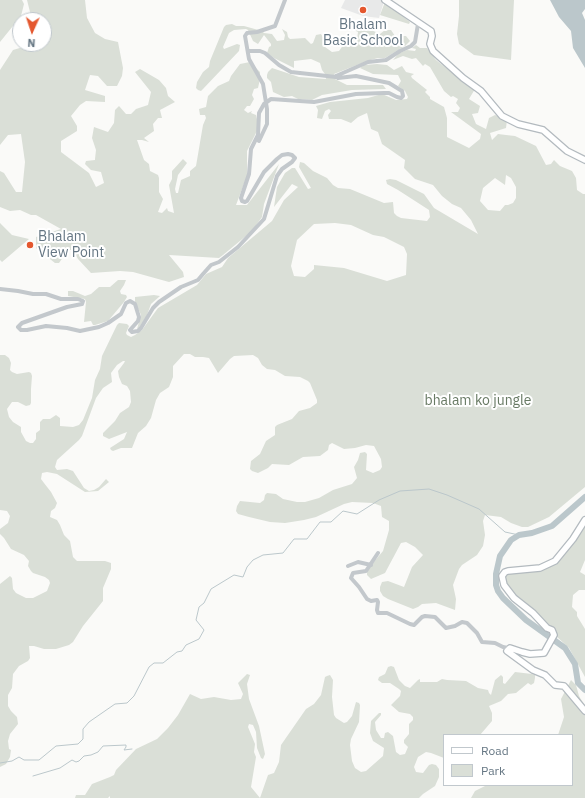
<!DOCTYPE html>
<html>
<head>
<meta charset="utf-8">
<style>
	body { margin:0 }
	#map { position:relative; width:585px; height:798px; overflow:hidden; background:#fafaf8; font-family:"IBM Plex Sans",sans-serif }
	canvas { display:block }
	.legend { position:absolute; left:443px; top:734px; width:130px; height:52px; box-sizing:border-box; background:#fff; border:1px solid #c1c8cd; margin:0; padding:5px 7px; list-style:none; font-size:12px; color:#657683 }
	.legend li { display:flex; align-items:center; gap:8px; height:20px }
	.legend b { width:20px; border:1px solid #c1c8cd }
	.north { position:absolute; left:12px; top:12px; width:40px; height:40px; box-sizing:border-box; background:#fff; border:1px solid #c1c8cd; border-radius:50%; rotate:183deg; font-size:11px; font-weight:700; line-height:16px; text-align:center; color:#657683 }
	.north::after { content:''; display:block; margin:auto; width:14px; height:18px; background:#e4572e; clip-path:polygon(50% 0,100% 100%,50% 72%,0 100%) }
</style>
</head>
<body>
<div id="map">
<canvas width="585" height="798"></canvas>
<ul class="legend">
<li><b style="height:5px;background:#fff"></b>Road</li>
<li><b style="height:11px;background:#dadfd7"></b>Park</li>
</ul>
<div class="north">N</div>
</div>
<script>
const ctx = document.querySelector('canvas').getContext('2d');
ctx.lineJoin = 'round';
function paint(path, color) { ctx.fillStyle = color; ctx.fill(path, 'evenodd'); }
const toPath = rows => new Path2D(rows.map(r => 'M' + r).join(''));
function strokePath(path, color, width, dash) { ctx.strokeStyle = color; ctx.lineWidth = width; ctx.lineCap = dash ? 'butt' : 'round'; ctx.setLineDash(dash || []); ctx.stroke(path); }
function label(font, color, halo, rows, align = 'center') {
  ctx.font = font + ' "IBM Plex Sans",sans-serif'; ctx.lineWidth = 4; ctx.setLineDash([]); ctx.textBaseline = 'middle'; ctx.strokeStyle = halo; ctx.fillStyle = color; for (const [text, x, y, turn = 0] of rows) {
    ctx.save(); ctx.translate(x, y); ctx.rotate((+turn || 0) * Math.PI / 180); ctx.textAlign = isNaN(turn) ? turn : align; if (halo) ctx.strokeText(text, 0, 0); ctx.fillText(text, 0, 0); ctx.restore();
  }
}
paint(toPath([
	[345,0,383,0,384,1,379,18,363,16,341,8]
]), '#e8e9e9');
paint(toPath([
	[0,0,22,0,24,4,21,16,0,42],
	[27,0,85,0,87,18,95,33,105,39,118,42,123,68,122,76,117,86,107,86,98,76,90,75,85,90,105,96,105,102,86,101,80,105,71,116,77,126,77,131,61,141,61,152,89,173,96,187,104,183,101,172,91,170,85,164,86,161,95,160,95,159,96,150,92,138,94,127,108,132,114,123,115,110,119,106,126,114,131,114,136,109,148,105,151,92,135,72,140,69,159,80,166,88,168,96,175,102,160,110,162,118,158,118,153,124,154,131,144,138,149,142,142,140,137,140,144,160,149,164,150,171,158,175,159,178,159,192,163,199,158,212,162,213,167,208,168,211,174,213,169,185,172,179,172,171,183,159,187,163,178,175,175,189,176,193,178,193,181,180,190,176,190,171,196,166,203,125,206,118,205,115,200,115,199,109,206,107,208,96,218,86,229,81,231,76,240,64,250,62,260,72,260,79,258,88,254,89,252,95,254,99,250,106,247,106,244,110,248,113,252,111,251,113,256,115,258,123,257,131,247,151,247,176,236,205,247,205,279,164,264,204,262,217,252,231,223,255,219,258,169,255,183,272,184,277,169,282,133,272,120,271,91,273,78,259,73,250,68,250,59,263,55,263,36,248,36,237,61,229,36,215,31,215,20,210,10,211,0,207,0,171,4,173,16,192,22,192,25,162,21,134,8,135,0,145,0,70,13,50,23,47,31,51,37,44,44,44,44,20,32,20],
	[459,0,514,0,511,60,474,55,459,44,457,34,459,16],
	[385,2,410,22,409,24,380,15],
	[232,24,236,26,244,26,262,31,264,33,272,34,277,41,284,40,285,35,282,29,287,32,288,37,290,39,305,38,311,44,313,43,316,35,321,34,325,41,325,47,332,52,339,51,346,41,357,40,358,32,354,30,351,25,362,26,378,33,380,34,385,30,391,30,395,36,406,36,410,41,405,46,385,58,378,58,367,61,334,74,335,79,347,85,383,85,386,89,352,90,322,95,312,100,298,99,292,96,284,97,273,92,271,82,267,78,267,75,268,72,272,68,299,77,326,79,325,74,322,70,320,63,311,59,294,61,294,68,274,58,267,53,269,47,271,46,271,44,264,35,258,44,253,41,248,30,246,29,234,30,229,33,223,47,224,49,237,44,240,45,239,51,203,89,201,91,198,90,196,88,197,82,203,72,209,67,210,61,224,27,226,25],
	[416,45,420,48,427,48,436,60,469,86,475,89,469,99,480,106,478,113,472,114,476,124,486,129,489,118,495,115,507,120,506,128,490,133,492,140,498,134,506,135,515,136,536,146,546,165,551,164,554,160,560,166,572,171,576,178,577,190,583,194,585,194,585,487,549,517,528,527,522,527,511,523,501,517,485,515,483,521,485,535,483,546,477,555,462,565,459,569,453,585,456,599,455,610,436,603,422,604,418,607,413,609,388,599,383,596,380,591,380,587,382,582,388,581,404,587,412,567,423,555,415,547,406,542,401,543,385,573,371,579,367,575,367,570,383,551,389,530,389,521,382,517,381,506,373,503,352,502,344,504,316,517,304,520,285,523,270,522,249,517,238,514,236,511,237,506,240,501,260,503,264,500,265,495,267,493,276,494,283,499,297,502,305,502,319,498,333,490,352,484,357,478,354,467,358,460,360,453,365,452,367,454,366,470,373,473,380,470,382,467,381,459,374,446,366,445,355,448,344,449,332,443,329,445,328,450,320,456,303,457,289,465,272,464,268,468,258,473,252,471,250,469,251,461,260,454,266,441,275,435,275,427,277,425,292,419,299,411,310,408,317,403,317,400,310,383,308,381,300,377,285,376,275,370,267,369,262,365,258,358,253,355,234,356,230,359,218,373,209,358,203,357,195,357,190,354,184,354,173,366,173,377,169,387,160,393,156,400,151,418,146,426,138,433,132,448,121,448,113,451,111,450,110,448,124,439,127,432,109,439,103,436,103,433,115,421,120,413,129,407,131,402,130,391,127,386,122,384,119,377,118,371,124,363,125,361,123,361,117,365,111,373,112,382,103,388,96,398,82,436,79,440,57,460,55,467,57,470,67,469,73,471,84,488,89,491,94,490,99,487,106,479,109,482,98,491,85,492,57,474,47,472,42,473,41,479,44,483,51,492,57,503,55,508,51,511,50,517,57,520,60,525,64,535,70,541,73,557,77,561,105,561,111,563,111,569,103,588,103,601,83,626,73,642,69,645,56,649,44,649,34,646,29,646,30,658,28,661,19,666,13,674,12,688,8,695,8,706,11,711,17,717,18,724,10,734,8,741,9,749,11,750,10,757,6,764,0,767,0,584,10,576,12,578,13,589,16,593,26,598,33,598,47,591,50,583,49,580,45,577,33,573,31,571,28,566,29,561,24,555,11,549,4,538,0,534,0,529,8,523,10,516,7,511,0,510,0,355,5,355,9,358,11,363,10,370,12,372,17,374,29,372,31,373,32,376,31,389,31,403,30,405,26,406,18,402,12,402,7,409,9,417,13,422,21,427,21,432,26,441,30,443,33,443,36,439,36,433,40,430,40,422,43,419,50,419,56,415,60,418,60,426,73,427,79,425,83,420,92,398,95,380,100,369,102,356,117,325,119,323,127,324,129,326,126,333,127,335,131,337,135,335,142,330,158,308,197,285,206,274,222,267,228,258,272,221,284,200,298,187,292,184,274,207,277,187,285,173,292,168,295,168,308,189,311,188,299,167,300,162,304,163,313,171,327,178,333,185,338,188,350,189,384,203,393,202,394,213,397,216,401,218,427,221,430,217,429,210,398,190,387,184,386,180,390,179,396,180,424,194,434,208,478,234,471,220,461,208,452,204,442,196,433,185,415,179,404,168,405,160,382,144,378,132,371,129,367,113,358,117,351,123,341,119,329,119,328,115,331,111,329,109,325,111,322,119,317,118,318,110,316,106,330,102,368,98,382,94,396,100,407,99,408,97,405,91,398,86,401,81,398,75,373,74,360,68,364,65,377,64,387,65,394,70,402,66,406,72,414,74,411,76,412,78,427,90,425,92,430,97,430,99,444,107,447,118,447,137,469,148,480,139,481,134,451,112,458,112,460,108,456,103,458,99,453,96,451,97,444,91,430,67,425,64,423,66,416,58,412,59,403,56,393,60,399,53,407,50,415,51,416,49,412,48],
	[506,175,511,178,516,187,516,198,513,203,508,205,505,205,500,211,488,210,480,201,483,188,495,178,505,185],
	[335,223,351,225,373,235,384,237,404,247,407,254,406,275,387,281,344,268,314,265,314,269,305,277,294,276,291,266,297,240,314,224],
	[0,223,12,235,29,239,2,262,0,260],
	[118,280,126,280,124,285,120,291,121,294,126,295,127,297,124,302,108,321,95,325,93,325,91,321,84,322,86,302,85,299,68,296,68,291,73,291,85,296,91,294,99,287,110,287],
	[154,295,160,296,151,304,147,315,139,328,137,329,141,315,135,302,135,297],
	[585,522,585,560,580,572,585,575,585,590,579,590,573,595,572,607,577,612,577,616,585,629,585,677,569,648,514,597,508,588,504,576,506,574,549,566],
	[391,666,394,667,399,680,405,686,410,688,418,680,420,679,420,682,437,682,442,679,447,680,466,681,478,688,488,690,489,693,491,695,495,680,501,675,503,677,503,683,505,684,515,672,532,674,535,675,535,678,534,683,531,685,528,683,516,693,508,694,501,701,489,706,492,713,492,721,480,735,444,735,444,758,431,753,426,752,418,757,414,767,416,772,423,773,429,765,432,764,436,765,439,769,439,777,435,786,423,794,419,798,260,798,268,775,274,773,279,762,281,745,306,709,314,704,321,695,325,677,327,676,330,675,333,680,332,697,334,715,336,718,344,723,347,722,352,716,356,702,359,703,360,705,359,722,351,739,350,745,352,761,355,768,361,772,366,771,383,756,384,748,373,741,370,733,371,721,379,713,381,713,381,715,375,722,376,730,381,738,384,738,385,733,388,732,393,736,396,752,400,755,405,754,408,747,404,743,404,740,409,734,409,724,413,720,413,717,410,714,399,712,391,705,400,696,401,691,399,689,390,683,382,683,378,680,379,677,385,674,388,667],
	[247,674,250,675,247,684,249,699,259,726,265,754,263,759,261,758,257,748,256,732,253,725,249,724,248,727,255,744,254,752,256,757,251,787,260,798,110,798,110,796,108,798,75,798,76,795,85,795,92,784,110,777,114,775,116,770,136,749,157,739,168,728,178,715,190,694,201,699,214,697,231,700,241,699,243,694,238,683],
	[571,680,576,685,579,696,585,706,585,798,471,798,475,791,487,785,572,785,572,735,558,735,564,717,561,699]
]), '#dadfd7');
paint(toPath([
	[550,0,585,0,585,9,582,13,585,20,585,68,573,48,571,31,559,17]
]), '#bbc7cb');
strokePath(toPath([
	[0,763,12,761,19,757,24,760,39,760,56,746,78,744,83,739,83,729,89,722,115,704,127,703,134,696,149,667,154,663,163,663,177,652,182,651,186,645,199,639,204,630,196,620,199,607,204,603,211,589,234,575,243,577,247,567,253,560,263,555,283,553,294,539,307,539,320,522,331,522,343,511,357,514,379,500,400,491,429,489,447,495,479,509,505,532,519,535],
	[33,776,60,768,72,760,76,762,79,761,84,756,91,755,98,752,103,746,126,745,126,747,124,750,132,749]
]), '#bbc7cb', 1);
strokePath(toPath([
	[585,497,552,526,532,533,519,535,511,540,500,556,496,574,496,585,498,591,503,598,526,620,565,648,575,664,578,683,585,690]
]), '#bbc7cb', 6);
const secondary = toPath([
	[385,0,431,31,432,36,430,44,433,51,463,78,481,91,502,116,518,124,543,130,567,151,585,160],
	[585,520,573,539,555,561,540,568,508,571,505,572,502,576,504,585,514,598,533,613,547,628,552,630,554,635,544,653,530,654,522,652,510,648,507,651,533,670,545,675,555,685,564,686,585,711]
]);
strokePath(secondary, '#b3babf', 8);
strokePath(toPath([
	[248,51,260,51,265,53,279,65,291,72,336,77],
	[259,141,267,124,267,109,263,84,249,59,245,36,247,33,257,32,275,26,285,0],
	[0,289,18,291,33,294,46,294,61,299,78,299,83,301,82,304,67,307,22,323,18,327,21,330,27,330,46,326,67,328,80,331,99,327,108,323,121,314,126,303,130,301,135,304,139,317,138,321,130,330,132,332,138,331,141,328,153,308,159,302,181,287,198,280,203,274,211,265,219,262,238,247,264,219,277,176,282,169,292,162,295,158,292,155,288,154,282,155,277,159,264,172,247,201,245,202,242,201,241,198,249,174,251,149,258,135,259,113,264,104,271,99,314,102,356,94,384,93,389,93,397,97,401,98,403,96,402,91,389,83,356,76,338,78,336,76,368,62,386,60,400,51,411,46,415,42,418,24],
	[378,553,366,571,353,573,351,578,359,587,367,599,371,601,377,600,378,602,377,610,378,613,387,613,410,624,414,625,422,617,425,616,435,617,446,628,455,626,462,622,467,623,477,633,482,642,495,643,503,647,508,648],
	[348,566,358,562,371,565]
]), '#c3c8cc', 4);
strokePath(secondary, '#fff', 5.5);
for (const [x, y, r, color] of [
	[363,10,4,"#e4572e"],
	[30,245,4,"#e4572e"]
]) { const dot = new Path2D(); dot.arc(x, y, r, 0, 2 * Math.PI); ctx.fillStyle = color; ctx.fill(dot); strokePath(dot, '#fff', 1.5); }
label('14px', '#657683', '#fff', [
	["Bhalam",363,25],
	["Basic School",363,41],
	["Bhalam",38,237,"left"],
	["View Point",38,253,"left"]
]);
label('14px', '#687a64', '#fff', [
	["bhalam ko jungle",478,401]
]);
</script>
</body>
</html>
